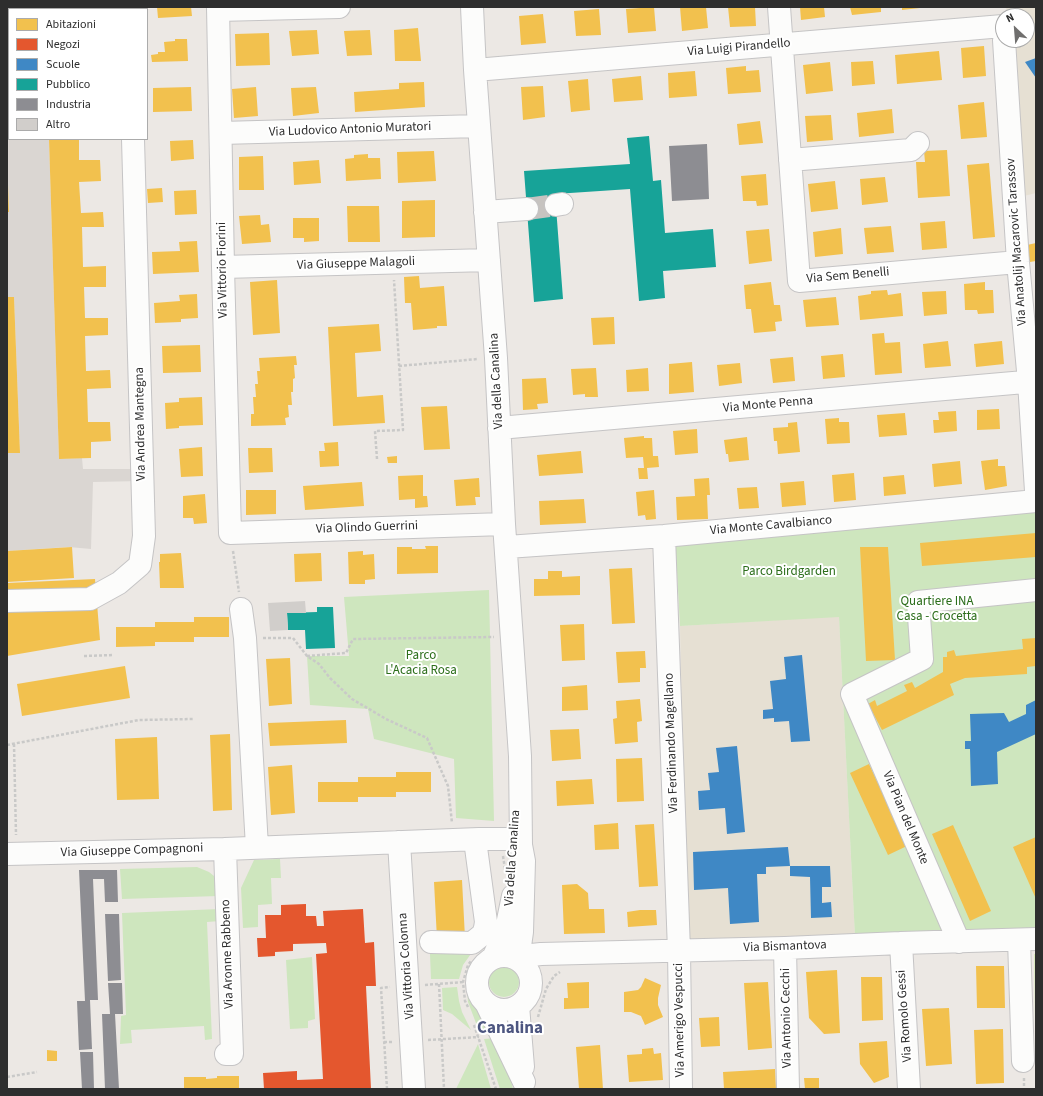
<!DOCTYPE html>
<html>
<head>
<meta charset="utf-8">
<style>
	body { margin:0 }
	#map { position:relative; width:1043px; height:1096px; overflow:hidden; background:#ece8e4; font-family:"Source Sans 3",sans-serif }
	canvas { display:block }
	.frame { position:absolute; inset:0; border:8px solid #2e2e2e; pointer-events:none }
	.legend { position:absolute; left:8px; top:8px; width:140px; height:132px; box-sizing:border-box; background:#fff; border:1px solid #ababab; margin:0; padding:5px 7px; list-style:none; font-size:12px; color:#2e2e2e }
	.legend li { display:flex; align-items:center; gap:8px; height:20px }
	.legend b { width:20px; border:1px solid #ababab }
	.north { position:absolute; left:995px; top:8px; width:40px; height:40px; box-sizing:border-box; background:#fff; border:1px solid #ababab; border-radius:50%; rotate:334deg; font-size:11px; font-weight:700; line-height:16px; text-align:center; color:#2e2e2e }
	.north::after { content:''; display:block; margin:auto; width:14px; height:18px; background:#706f6e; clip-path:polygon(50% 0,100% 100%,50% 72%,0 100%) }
</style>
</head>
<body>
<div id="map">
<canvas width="1043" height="1096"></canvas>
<div class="frame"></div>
<ul class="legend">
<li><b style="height:11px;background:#f2c14e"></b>Abitazioni</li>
<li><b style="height:11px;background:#e4572e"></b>Negozi</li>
<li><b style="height:11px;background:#3f88c5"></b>Scuole</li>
<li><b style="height:11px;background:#17a398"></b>Pubblico</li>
<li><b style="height:11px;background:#8d8d92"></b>Industria</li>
<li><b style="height:11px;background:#d1cecb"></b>Altro</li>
</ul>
<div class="north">N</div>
</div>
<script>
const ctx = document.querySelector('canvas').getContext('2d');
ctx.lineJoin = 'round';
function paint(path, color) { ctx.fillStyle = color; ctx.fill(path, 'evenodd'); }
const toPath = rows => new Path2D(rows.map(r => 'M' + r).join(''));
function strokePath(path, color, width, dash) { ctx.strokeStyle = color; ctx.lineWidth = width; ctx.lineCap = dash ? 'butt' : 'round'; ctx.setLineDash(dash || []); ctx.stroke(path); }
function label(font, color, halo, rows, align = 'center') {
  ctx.font = font + ' "Source Sans 3",sans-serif'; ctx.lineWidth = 4; ctx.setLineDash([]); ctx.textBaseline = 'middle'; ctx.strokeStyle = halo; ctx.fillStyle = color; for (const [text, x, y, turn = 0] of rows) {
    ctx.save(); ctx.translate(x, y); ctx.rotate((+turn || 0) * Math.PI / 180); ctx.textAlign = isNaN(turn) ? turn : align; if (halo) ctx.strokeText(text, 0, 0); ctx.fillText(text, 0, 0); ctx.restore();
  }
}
paint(toPath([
	[1006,7,1036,7,1036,193,1024,196,1009,40,1027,40,1027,16,1007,16],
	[839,616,855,937,687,941,680,626]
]), '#e6e0d3');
paint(toPath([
	[1036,500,1036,930,855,937,839,617,680,626,675,535],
	[489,590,494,821,456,818,454,759,374,739,368,709,310,705,307,656,349,656,344,597],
	[280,859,281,878,271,878,272,904,258,905,258,927,243,928,241,888,254,860],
	[197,867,209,872,214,876,217,882,219,896,122,899,120,869],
	[220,909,220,921,207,922,212,1039,205,1040,204,1026,131,1030,132,1043,120,1044,121,1016,126,1015,122,913],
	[473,951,463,965,459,979,431,979,430,954],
	[312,957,315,1019,308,1021,308,1028,290,1029,286,960],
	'489 982a15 15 0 1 1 30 0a15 15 0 1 1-30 0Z',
	[467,986,470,994,486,1016,494,1030,479,1031,468,1002],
	[457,987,459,1001,462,1012,471,1030,452,1014,443,1010,442,988],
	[497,1038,507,1061,513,1089,500,1089,484,1039],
	[478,1044,491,1089,456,1089]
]), '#cee6be');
paint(toPath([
	[1034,954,1036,954,1036,1089]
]), '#d9eabb');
paint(toPath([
	[7,16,9,16,9,139,49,139,59,459,82,458,83,469,142,469,142,481,93,482,91,549,69,547,7,551,7,453,20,453,14,297,7,297,7,212,9,212,7,159,8,144,7,116]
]), '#dad6d2');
paint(toPath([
	[157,7,191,7,192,16,158,18],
	[654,7,656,31,628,33,626,9],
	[680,7,706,7,708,28,682,31],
	[728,7,755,7,756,26,730,27],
	[800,7,824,7,825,17,801,20],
	[850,7,881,7,881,12,852,15],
	[902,7,920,7,920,8,902,10],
	[599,9,601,35,576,36,574,11],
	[543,14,546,43,521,45,519,16],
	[418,28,421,61,395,61,394,30],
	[317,30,319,54,292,56,289,31],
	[370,30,372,55,347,56,344,31],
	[269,33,270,65,236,66,235,34],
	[175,39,187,39,188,61,152,62,151,55,158,54,158,52,165,52,164,42,175,41],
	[984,46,986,76,963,78,961,48],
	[939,51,942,80,897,84,895,55],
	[873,61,875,84,852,86,851,62],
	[830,62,833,91,806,94,803,65],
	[746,66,746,71,759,70,761,92,728,94,726,68],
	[695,71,697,96,669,98,668,73],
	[641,76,643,100,614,102,612,79],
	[588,79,590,110,571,112,568,81],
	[424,82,425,107,355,112,354,92,399,89,399,83],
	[543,86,545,117,523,120,521,87],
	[191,87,192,111,153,112,153,88],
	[256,87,258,116,234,118,232,89],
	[316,87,319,113,293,116,291,88],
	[984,102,987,137,961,139,958,105],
	[892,109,894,133,859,137,857,113],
	[831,115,833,140,807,142,805,116],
	[760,121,763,143,739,145,737,124],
	[49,139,79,139,79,160,100,160,101,181,79,182,81,213,103,212,104,227,82,227,83,267,106,266,106,287,84,287,85,318,108,318,108,335,85,336,86,371,110,370,111,388,87,389,88,422,110,422,111,441,91,442,91,458,59,459],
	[193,140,194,159,171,161,170,141],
	[947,150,950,196,918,198,916,162,925,162,924,151],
	[434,151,436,181,398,183,397,152],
	[368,154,368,158,380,158,381,179,346,181,345,159,354,158,354,155],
	[263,156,264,190,239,190,239,157],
	[319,160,321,183,294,185,293,162],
	[989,163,995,237,973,239,967,165],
	[766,174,768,205,757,206,756,201,743,201,741,176],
	[885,177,888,202,862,205,860,179],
	[835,181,838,209,811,212,808,184],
	[7,185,8,185,9,212,7,212],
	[162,188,163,202,148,203,147,189],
	[196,190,197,214,175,215,174,191],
	[435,200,435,237,402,238,402,201],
	[347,206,379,206,380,242,348,242],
	[260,215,261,225,269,224,271,242,242,244,239,216],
	[293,218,319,218,319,241,304,242,304,238,293,238],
	[945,221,947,248,922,250,920,223],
	[891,226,894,252,867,254,864,228],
	[841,228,843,254,815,257,813,232],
	[769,229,772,261,749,264,746,231],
	[197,241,199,272,153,274,152,252,180,251,179,242],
	[1036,243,1036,261,1030,262,1027,245],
	[419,276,420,288,444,286,447,326,437,326,437,328,413,330,411,303,405,303,404,277],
	[277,280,280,333,253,335,250,282],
	[771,282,774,305,780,305,782,321,775,322,776,331,754,333,751,309,746,309,744,285],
	[985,282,985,290,993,290,994,313,978,314,977,310,965,310,964,284],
	[887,290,888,295,901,293,903,316,860,320,858,296,871,294,871,291],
	[946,291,947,314,924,316,922,292],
	[197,294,198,318,181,319,181,322,155,323,154,303,180,301,179,295],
	[7,297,14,297,20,453,7,453],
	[836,297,839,325,806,327,803,300],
	[614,317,615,344,593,345,591,318],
	[379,324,381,351,355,353,357,397,383,395,385,423,333,426,328,327],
	[884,333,885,343,900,342,902,373,875,375,872,334],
	[948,341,951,366,925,368,923,344],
	[1002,341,1004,364,976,367,974,344],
	[200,345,201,372,163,373,162,346],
	[843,354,845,377,823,379,821,356],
	[296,356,297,365,294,365,295,378,293,379,293,392,291,392,292,405,288,405,289,417,285,418,286,425,251,426,251,414,254,414,253,397,256,397,255,384,258,384,257,371,260,371,259,358],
	[793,357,795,381,773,383,770,359],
	[692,362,694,392,669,394,669,364],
	[740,363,742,383,719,386,717,365],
	[596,368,598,397,585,397,585,394,573,395,571,369],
	[648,368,649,391,627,392,626,370],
	[546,378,548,403,537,404,538,409,523,410,522,379],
	[202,397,203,425,179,426,179,428,166,429,165,403,179,402,179,398],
	[447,406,450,449,424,450,421,407],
	[999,409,1000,429,977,430,977,410],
	[956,411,957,431,934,433,933,420,939,420,938,412],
	[905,413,907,435,879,437,877,415],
	[839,418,839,422,849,422,850,443,827,444,825,419],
	[797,422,800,452,778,454,777,441,774,441,773,428,788,427,788,423],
	[697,429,698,453,675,455,673,431],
	[644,436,644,438,652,438,653,456,658,456,659,467,647,468,648,479,639,479,638,468,644,468,643,457,626,458,624,438],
	[747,437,749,460,729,462,728,454,726,454,724,440],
	[338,442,339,466,320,467,319,451,325,451,324,443],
	[202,447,203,476,181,477,179,449],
	[248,448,272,448,273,472,249,473],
	[581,451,583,473,539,476,537,455],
	[397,456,397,463,388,463,387,457],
	[998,459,998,466,1005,466,1007,486,985,490,981,461],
	[960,461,962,484,934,487,932,464],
	[854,473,856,500,834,502,832,475],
	[423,475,423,496,427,496,428,507,415,508,415,499,399,500,398,476],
	[904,475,906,494,884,496,883,477],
	[479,478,480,497,475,497,476,505,456,506,454,480],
	[709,478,710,495,707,495,708,519,677,520,676,497,695,496,694,479],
	[804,481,806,505,782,507,780,483],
	[362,482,364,506,305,510,303,486],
	[757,487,759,508,739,509,737,488],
	[246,490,276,490,276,514,246,515],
	[654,490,656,519,646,520,645,515,638,516,636,492],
	[205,494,207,523,194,524,193,518,183,518,183,496],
	[584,499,586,523,540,525,539,501],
	[1036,533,1036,557,922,566,920,543],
	[425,546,438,546,438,573,397,574,397,547,412,547,412,549,426,549],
	[72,547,74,578,7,582,7,551],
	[860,547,888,547,895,660,866,661],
	[363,551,363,555,374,554,375,579,365,580,365,584,349,584,348,552],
	[181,553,184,588,160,588,159,562,160,562,160,554],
	[321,553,322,581,295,582,294,554],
	[632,568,635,623,612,624,609,569],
	[548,571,562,571,562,577,580,576,580,595,534,596,534,579,548,579],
	[95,579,100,640,7,656,7,583],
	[194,617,229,617,229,637,194,637,194,642,155,642,155,646,116,647,116,627,155,627,155,622,194,622],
	[584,624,585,660,562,661,560,625],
	[1036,638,1036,666,1027,667,1027,674,965,678,950,684,954,695,882,730,868,704,875,700,877,706,907,691,904,685,912,682,915,688,943,672,943,657,947,657,947,652,954,650,956,656,1023,649,1022,639],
	[645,651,646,668,640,668,640,682,618,683,616,652],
	[290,658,292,704,269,706,266,659],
	[125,666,130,698,22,716,17,684],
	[587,685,588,710,562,711,562,687],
	[640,699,642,721,637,722,638,742,615,744,613,719,617,718,616,701],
	[346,720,347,743,270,746,268,723],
	[579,729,581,759,552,761,550,730],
	[230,734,232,810,213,811,210,735],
	[157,737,159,799,117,800,115,739],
	[642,758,644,801,617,802,616,759],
	[869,764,907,846,888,855,850,773],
	[292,765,295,813,271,815,268,767],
	[396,772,431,772,431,792,396,792,396,797,358,797,358,802,318,802,318,782,358,782,358,777,396,777],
	[592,779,594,804,557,806,556,781],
	[618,823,619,849,595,850,594,825],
	[654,824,658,886,639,887,635,825],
	[953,825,991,911,970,921,932,834],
	[1036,837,1036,899,1013,847],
	[462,880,465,938,437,939,434,882],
	[577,884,588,893,589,909,604,909,605,933,564,934,562,885],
	[640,910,656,910,657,925,628,927,627,912],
	[976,966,1004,966,1005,1008,977,1008],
	[837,970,840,1033,824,1034,809,1018,806,972],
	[861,977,882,977,883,1020,862,1021],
	[645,978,661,985,658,998,658,1005,663,1017,645,1025,641,1016,631,1012,624,1012,624,992,638,990,641,987],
	[589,982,589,1008,564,1009,564,998,568,998,567,983],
	[768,982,772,1048,748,1050,744,983],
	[949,1008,952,1064,926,1066,922,1009],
	[719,1017,720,1046,701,1047,699,1018],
	[1003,1029,1004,1083,976,1084,974,1030],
	[887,1041,889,1077,874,1083,860,1064,859,1043],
	[600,1045,603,1089,579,1089,576,1047],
	[653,1048,654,1054,661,1053,663,1080,629,1082,627,1055,642,1054,642,1049],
	[47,1050,57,1051,57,1061,47,1061],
	[775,1069,776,1089,724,1089,723,1072],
	[217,1076,239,1076,239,1089,184,1089,184,1077,206,1077,206,1079,217,1078],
	[804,1078,819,1078,819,1089,805,1089]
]), '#f2c14e');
paint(toPath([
	[306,904,306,916,316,916,317,926,324,926,323,911,363,909,365,943,374,942,376,986,366,986,371,1089,264,1089,263,1073,297,1071,297,1080,323,1079,316,954,327,953,326,943,293,944,293,951,275,952,275,956,258,957,257,938,266,938,265,915,281,915,281,905]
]), '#e4572e');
paint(toPath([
	[1036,58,1036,78,1025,62],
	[802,655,810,741,791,742,789,721,774,722,774,718,763,719,763,710,773,709,770,681,786,679,784,657],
	[1036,700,1036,734,997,752,998,784,971,786,970,749,965,749,965,741,971,741,970,714,1004,713,1009,722,1026,714,1026,705],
	[737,746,745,832,727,834,725,808,699,810,698,791,710,790,708,773,719,772,716,748],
	[788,847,790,866,766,867,766,874,757,874,759,922,730,924,728,888,694,890,693,852],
	[790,866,830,866,831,887,822,887,822,903,831,902,832,917,811,918,810,877,790,876]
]), '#3f88c5');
paint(toPath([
	[649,136,653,181,661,180,665,233,713,229,716,267,663,271,665,298,639,301,630,189,555,194,563,299,534,302,524,171,630,164,627,138],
	[317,607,333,607,335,648,306,649,305,630,288,630,287,613,317,612]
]), '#17a398');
paint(toPath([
	[707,144,709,199,672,201,669,146],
	[79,870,117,870,118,902,105,902,104,879,93,879,98,1000,90,1000,92,1049,79,1050,77,1001,85,1001],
	[105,914,119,914,121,980,108,981],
	[108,983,122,983,123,1014,115,1014,119,1089,105,1089,102,1014,110,1014],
	[80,1052,93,1052,94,1089,82,1089]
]), '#8d8d92');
paint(toPath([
	[305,601,306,613,287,613,288,630,270,631,268,603]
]), '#d1cecb');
strokePath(toPath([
	[527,209,556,205]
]), '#c6c3c0', 22, [22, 11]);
const minor = toPath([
	[129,7,130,9],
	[218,7,223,267,230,533,504,524],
	[472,7,475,70,496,358,504,524,520,756,521,845,524,861,522,932,520,946,513,957],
	[779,7,799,281,1018,262],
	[218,10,339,7],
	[1004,40,1018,262,1029,382,1036,491],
	[475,70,1003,26],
	[221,133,479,126],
	[790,160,911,150,918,143],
	[556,205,562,204],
	[485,212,527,209],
	[223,267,489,260],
	[499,428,1036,381],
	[664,536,679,951,681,1089],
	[507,547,664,536,1036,501],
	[7,601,90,599,119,583,140,565,144,536,133,139],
	[241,609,245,638,257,847],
	[399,842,414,1089],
	[225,849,232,1054,226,1054],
	[7,854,225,849,479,839,515,839,521,845],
	[1019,940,1023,1061],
	[431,942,472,943,483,934,485,928,486,922,475,840],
	[959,942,852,694,922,659,918,602,1036,590],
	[901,943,909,1089],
	[785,948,788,1089],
	'477 983a27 27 0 1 1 54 0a27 27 0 1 1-54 0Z',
	[513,957,541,954,785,948,901,943,1036,939],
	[493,958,506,930,513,896],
	[487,1005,524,1082],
	[518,1006,523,1067]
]);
strokePath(minor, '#c5c4c5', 24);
strokePath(toPath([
	[399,366,478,359],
	[377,459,375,431,403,430,394,280],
	[233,551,239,592],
	[263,638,293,638,307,656,319,664,330,678,352,699,386,719,427,738,448,786,452,823],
	[84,656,113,655],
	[307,656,346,653,353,639,494,637],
	[14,744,16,835],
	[7,745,139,720,194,719],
	[503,856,505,869],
	[439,984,444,1089],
	[425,985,463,982],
	[468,1007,465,1001,463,982,468,965,471,961],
	[538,1017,546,989,554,976,560,972],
	[474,1025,496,1089],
	[428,1040,479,1037],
	[384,1042,393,1042],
	[7,1077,37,1072],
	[1024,1078,1024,1089],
	[387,1089,381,988,390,987]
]), '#c9c9c8', 2.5, [3, 2]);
strokePath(minor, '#fcfcfb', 22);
label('13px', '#2e2e2e', '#fff', [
	["Via Luigi Pirandello",739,48,-5],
	["Via Ludovico Antonio Muratori",350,130,-2],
	["Via Anatolij Macarovic Tarassov",1017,242,-94],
	["Via Giuseppe Malagoli",356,264,-2],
	["Via Vittorio Fiorini",223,270,-91],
	["Via Sem Benelli",848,276,-5],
	["Via della Canalina",497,381,-93],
	["Via Monte Penna",768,405,-5],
	["Via Andrea Mantegna",141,424,-91],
	["Via Monte Cavalbianco",771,526,-5],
	["Via Olindo Guerrini",367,528,-2],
	["Via Ferdinando Magellano",672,743,-92],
	["Via Pian del Monte",905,818,67],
	["Via Giuseppe Compagnoni",132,851,-2],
	["Via della Canalina",513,858,-86],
	["Via Bismantova",785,947,-2],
	["Via Aronne Rabbeno",228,954,-92],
	["Via Vittoria Colonna",407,966,-94],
	["Via Romolo Gessi",905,1016,-94],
	["Via Antonio Cecchi",787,1018,-91],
	["Via Amerigo Vespucci",680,1020,-91]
]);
label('13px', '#2c6e1b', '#fff', [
	["Parco Birdgarden",789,572],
	["Quartiere INA",937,602],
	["Casa - Crocetta",937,617],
	["Parco",421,656],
	["L'Acacia Rosa",421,671]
]);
label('bold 17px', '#4d5680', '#fff', [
	["Canalina",510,1029]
]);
</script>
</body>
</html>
